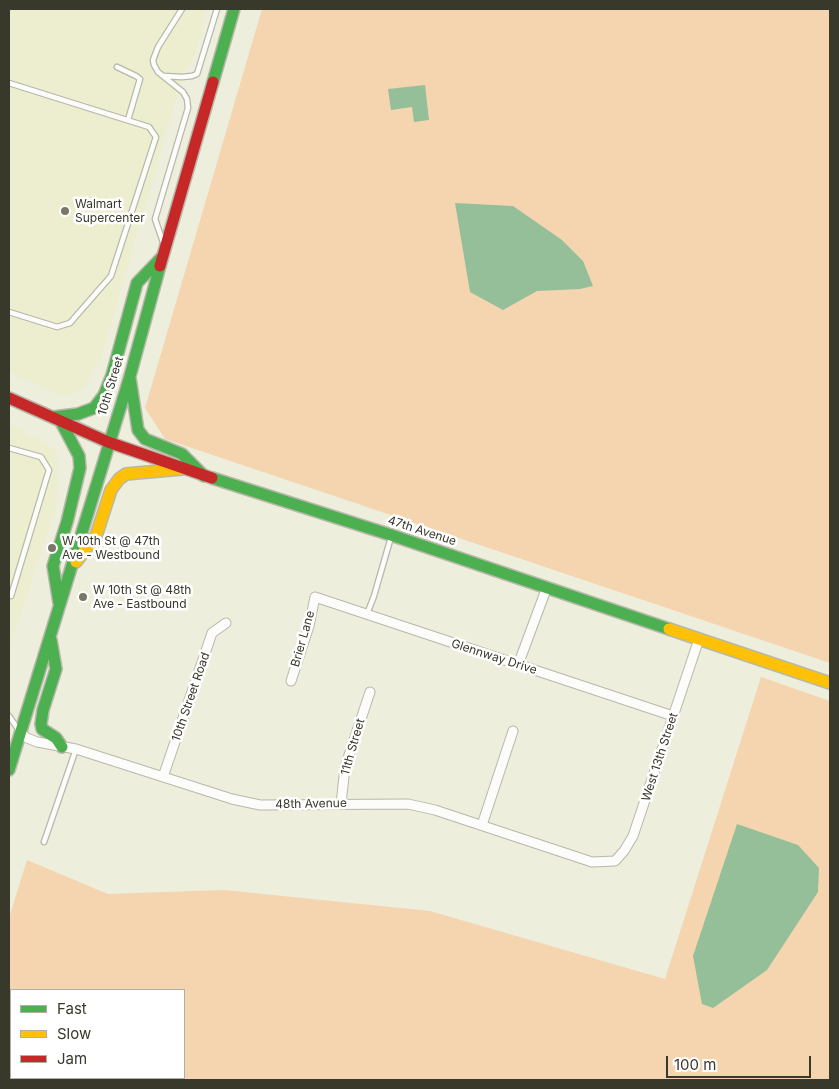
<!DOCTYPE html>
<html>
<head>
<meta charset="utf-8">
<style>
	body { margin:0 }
	#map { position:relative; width:839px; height:1089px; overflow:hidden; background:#eed; font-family:Inter,sans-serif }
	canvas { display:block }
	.frame { position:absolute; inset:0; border:10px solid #38382b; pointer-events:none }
	.legend { position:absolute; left:10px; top:989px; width:175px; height:90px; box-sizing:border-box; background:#fff; border:1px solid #afafaa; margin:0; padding:6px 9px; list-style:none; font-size:15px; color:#38382b }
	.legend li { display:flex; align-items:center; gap:10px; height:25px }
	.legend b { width:25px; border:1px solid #afafaa }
	.scale { position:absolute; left:666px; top:1056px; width:145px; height:22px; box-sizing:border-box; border:2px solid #38382b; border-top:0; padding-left:6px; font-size:15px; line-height:18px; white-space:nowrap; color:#38382b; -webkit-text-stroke:4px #fff; paint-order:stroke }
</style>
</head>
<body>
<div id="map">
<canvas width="839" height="1089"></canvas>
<div class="frame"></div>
<ul class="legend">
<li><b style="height:6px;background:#4caf50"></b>Fast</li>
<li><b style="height:6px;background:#ffc107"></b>Slow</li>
<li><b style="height:6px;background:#c62828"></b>Jam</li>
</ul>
<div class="scale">100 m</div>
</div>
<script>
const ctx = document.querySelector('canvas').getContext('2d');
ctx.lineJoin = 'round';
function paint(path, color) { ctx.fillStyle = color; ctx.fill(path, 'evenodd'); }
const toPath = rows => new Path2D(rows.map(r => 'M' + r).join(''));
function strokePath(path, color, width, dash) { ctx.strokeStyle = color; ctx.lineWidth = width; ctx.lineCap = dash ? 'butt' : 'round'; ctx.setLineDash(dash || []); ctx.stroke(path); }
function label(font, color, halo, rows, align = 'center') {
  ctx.font = font + ' Inter,sans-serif'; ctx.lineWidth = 5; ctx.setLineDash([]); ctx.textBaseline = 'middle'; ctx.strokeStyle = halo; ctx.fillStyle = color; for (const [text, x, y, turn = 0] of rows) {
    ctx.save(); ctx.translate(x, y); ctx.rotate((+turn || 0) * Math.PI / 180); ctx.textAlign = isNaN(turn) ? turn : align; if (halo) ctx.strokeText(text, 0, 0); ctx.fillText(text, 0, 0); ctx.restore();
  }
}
paint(toPath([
	[9,9,207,9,194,57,184,72,101,359,83,390,63,396,9,372],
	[9,424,57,450,57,503,9,651]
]), '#ededcf');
paint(toPath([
	[262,9,830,9,830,663,165,439,145,408],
	[761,677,830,701,830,1080,164,1080,157,1078,184,1078,184,990,11,990,11,1029,9,1028,9,918,27,860,108,894,224,890,430,911,665,979]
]), '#f4d5b0');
paint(toPath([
	[425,85,429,120,414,122,412,107,391,110,388,89],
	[455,203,513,206,562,240,583,261,593,286,580,289,537,291,503,310,470,292],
	[737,824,798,845,819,868,818,892,767,970,713,1008,702,1004,693,956]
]), '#94bf98');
const lane = toPath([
	[117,67,136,76,140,79,128,120],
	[164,76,182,77,192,76,197,74,217,9],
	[9,83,149,127,156,137,111,276,70,323,57,327,9,312],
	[163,242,155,219,188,108,187,99,183,92,158,72,154,65,153,60,158,47,182,9],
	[9,448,41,457,49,470,11,596,9,596],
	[367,614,374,596,391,537],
	[9,716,18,729],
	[44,842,76,749]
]);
const street = toPath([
	[518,665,547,587],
	[291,681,309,626,315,597,673,716],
	[20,732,27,738,37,742,76,749,232,799,260,805,408,804,435,810,592,862,615,861,624,851,633,836,699,639],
	[163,777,212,633,226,623],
	[341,804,345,767,370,692],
	[482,825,513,731]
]);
const fast = toPath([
	[213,82,234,9],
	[130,378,138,430,145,439,182,454,204,476],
	[54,417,78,414,94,408,104,395,112,375,137,283,161,258],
	[212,478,391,535,669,629],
	[59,603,53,566,67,522,80,468,79,456,60,420],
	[51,640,56,669,43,710,41,724,42,729,56,738,62,747],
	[9,770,130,376,160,266]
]);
const slow = toPath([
	[76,562,96,536,111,490,119,479,126,474,182,469],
	[669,629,830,683]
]);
const jam = toPath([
	[160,266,213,82],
	[9,398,108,442,212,478]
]);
strokePath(lane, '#b8b8aa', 7);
strokePath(street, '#b8b8aa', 11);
strokePath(fast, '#b8b8aa', 14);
strokePath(slow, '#b8b8aa', 14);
strokePath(jam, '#b8b8aa', 14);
strokePath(lane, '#fcfcfa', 4.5);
strokePath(street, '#fcfcfa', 9);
strokePath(fast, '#4caf50', 11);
strokePath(slow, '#ffc107', 11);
strokePath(jam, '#c62828', 11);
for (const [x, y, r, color] of [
	[65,211,5,"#787869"],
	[52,548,5,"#787869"],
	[83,597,5,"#787869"]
]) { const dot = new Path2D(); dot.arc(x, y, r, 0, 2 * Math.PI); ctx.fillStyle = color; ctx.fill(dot); strokePath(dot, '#fff', 2); }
label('12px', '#38382b', '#fff', [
	["Walmart",75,204],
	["Supercenter",75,218],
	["W 10th St @ 47th",62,541],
	["Ave - Westbound",62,555],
	["W 10th St @ 48th",93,590],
	["Ave - Eastbound",93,604]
], 'left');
label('12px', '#38382b', '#fff', [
	["10th Street",111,386,-73],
	["47th Avenue",422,531,18],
	["Brier Lane",303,639,-74],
	["Glennway Drive",494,657,18],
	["10th Street Road",191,697,-71],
	["11th Street",353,747,-74],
	["West 13th Street",660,757,-72],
	["48th Avenue",311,804,-1]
]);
</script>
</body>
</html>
